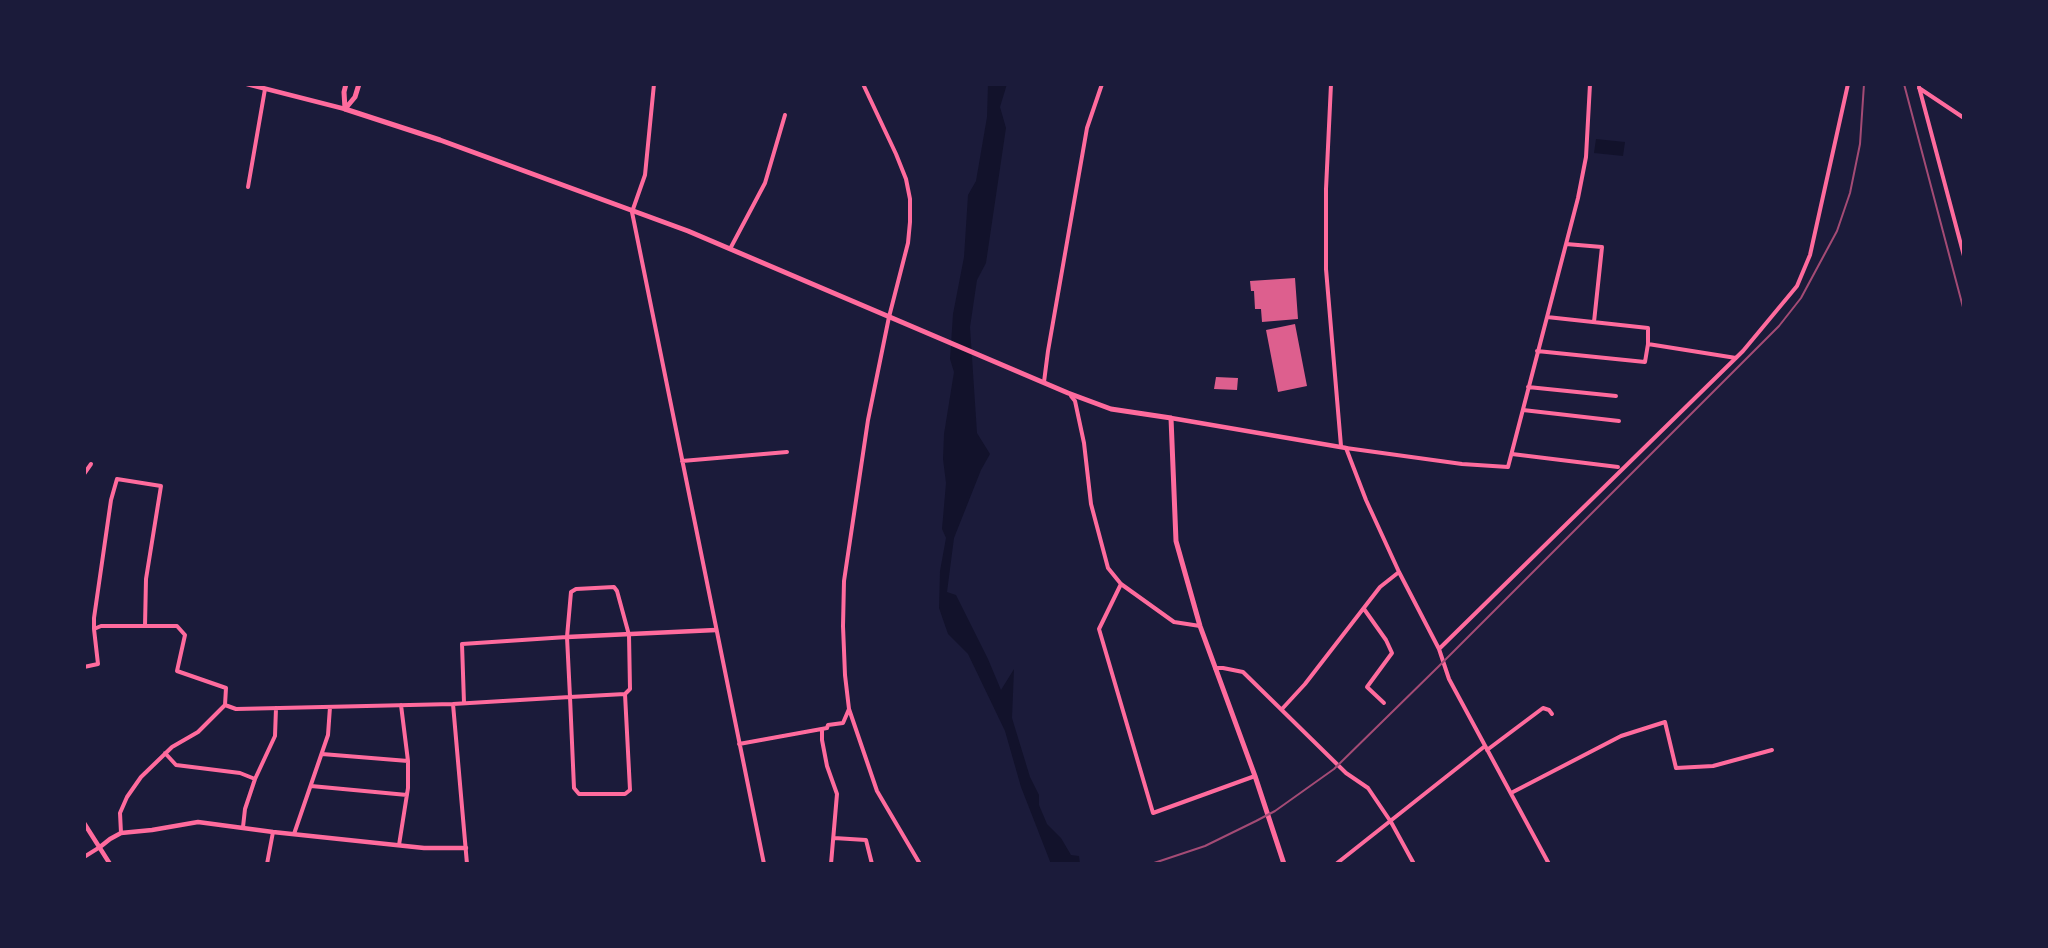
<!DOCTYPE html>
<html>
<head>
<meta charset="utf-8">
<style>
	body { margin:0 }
	#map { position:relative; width:2048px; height:948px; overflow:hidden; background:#1b1b3a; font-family:"Fira Sans",sans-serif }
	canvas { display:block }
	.frame { position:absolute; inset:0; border:86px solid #1b1b3a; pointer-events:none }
</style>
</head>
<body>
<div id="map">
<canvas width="2048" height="948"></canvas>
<div class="frame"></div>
</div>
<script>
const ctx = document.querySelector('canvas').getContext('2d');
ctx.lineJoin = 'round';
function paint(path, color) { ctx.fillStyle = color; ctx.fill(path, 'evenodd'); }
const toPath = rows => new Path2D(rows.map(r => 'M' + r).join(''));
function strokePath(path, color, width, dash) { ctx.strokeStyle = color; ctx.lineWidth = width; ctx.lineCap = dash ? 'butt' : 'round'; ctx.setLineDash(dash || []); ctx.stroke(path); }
paint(toPath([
	[988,84,1007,84,1000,107,1006,128,986,263,977,280,970,327,977,433,990,454,981,470,954,538,947,592,956,595,988,659,1001,690,1014,669,1012,718,1030,777,1039,795,1039,805,1047,824,1061,838,1071,855,1079,856,1080,864,1051,864,1021,787,1005,731,968,654,948,634,939,608,940,571,946,538,942,529,946,483,943,459,944,434,954,372,950,359,953,314,964,257,968,195,976,181,987,117],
	[1596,139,1625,142,1623,156,1594,153]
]), '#12122b');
paint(toPath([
	[1295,278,1298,319,1262,322,1261,309,1255,309,1254,291,1251,291,1250,281],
	[1295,324,1307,386,1278,392,1266,330],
	[1216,377,1238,378,1237,390,1214,389]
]), '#dd5f8e');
strokePath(toPath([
	[654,84,645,175,632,212,764,864],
	[863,84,896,154,906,179,910,199,910,222,908,243,889,317,868,420,844,581,843,626,845,675,849,709,877,791,920,864],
	[1331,84,1326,189,1326,269,1341,446],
	[1919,87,1964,256],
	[1919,88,1964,118],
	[248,187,265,89],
	[1566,244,1602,247,1594,322],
	[730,249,765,183,785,115],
	[1547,317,1648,328,1648,344],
	[1537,351,1645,362,1648,344,1736,358],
	[1044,382,1048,351,1087,128,1102,84],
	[1528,387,1616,396],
	[1071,396,1075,401,1084,443,1091,504,1108,568,1121,584,1174,622,1200,626],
	[1523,410,1619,421],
	[1512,454,1618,467],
	[682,461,787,452],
	[84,474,91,464],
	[1121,584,1099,629,1153,813,1255,776],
	[1364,609,1386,640,1392,653,1367,687,1384,703],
	[94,629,94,618,111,500,117,479,161,486,146,579,145,626],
	[1439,649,1743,351,1797,286,1810,255,1848,84],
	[84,667,98,664,94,629,101,626,177,626,185,635,177,671,226,688,225,705],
	[1215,668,1223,668,1243,672,1346,773,1368,788,1391,822,1414,864],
	[464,703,462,644,567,637],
	[453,704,467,864],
	[1282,709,1305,684,1380,587,1399,572],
	[822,730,822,740,827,766,837,794,831,864],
	[739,744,827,728,828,725,843,723,849,709],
	[1487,750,1543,708,1549,710,1552,714],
	[165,753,176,765,240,773,255,779],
	[322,754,408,761],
	[311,786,407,795],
	[1511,793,1621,736,1665,722,1676,768,1713,766,1772,750],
	[243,827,245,809,255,779,275,736,276,708],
	[121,833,120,813,127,797,141,777,172,747,198,732,225,705,236,709,453,704,570,697,567,637,571,592,576,589,614,587,617,591,629,635,630,689,625,694,630,790,625,794,579,794,574,788,570,697,625,694],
	[294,834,328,735,330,707],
	[834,838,866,840,872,864],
	[399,845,408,788,408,761,401,705],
	[84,857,100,847],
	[267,864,273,832],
	[1336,864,1485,746],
	[1549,864,1449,679,1439,649,1399,572,1366,500,1346,448,1462,464,1508,467,1578,198,1586,157,1590,84]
]), '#ff6b9d', 4);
strokePath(toPath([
	[247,84,345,109],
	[1171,418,1346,448],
	[567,637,716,630],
	[84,823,110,864],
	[100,847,110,839,121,833,152,830,198,822,273,832,424,848,466,848]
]), '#ff6b9d', 4.5);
strokePath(toPath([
	[345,109,440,140,688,231,1068,393,1111,409,1171,418,1176,541,1200,626,1255,776,1284,864],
	[345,109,355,97,359,84],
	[345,109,344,92,346,84]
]), '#ff6b9d', 5);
strokePath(toPath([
	[1904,84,1964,311],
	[1151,864,1205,846,1256,821,1275,811,1334,769,1438,667,1779,326,1801,298,1837,231,1850,193,1860,144,1864,84]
]), '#a44b75', 2);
</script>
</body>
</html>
